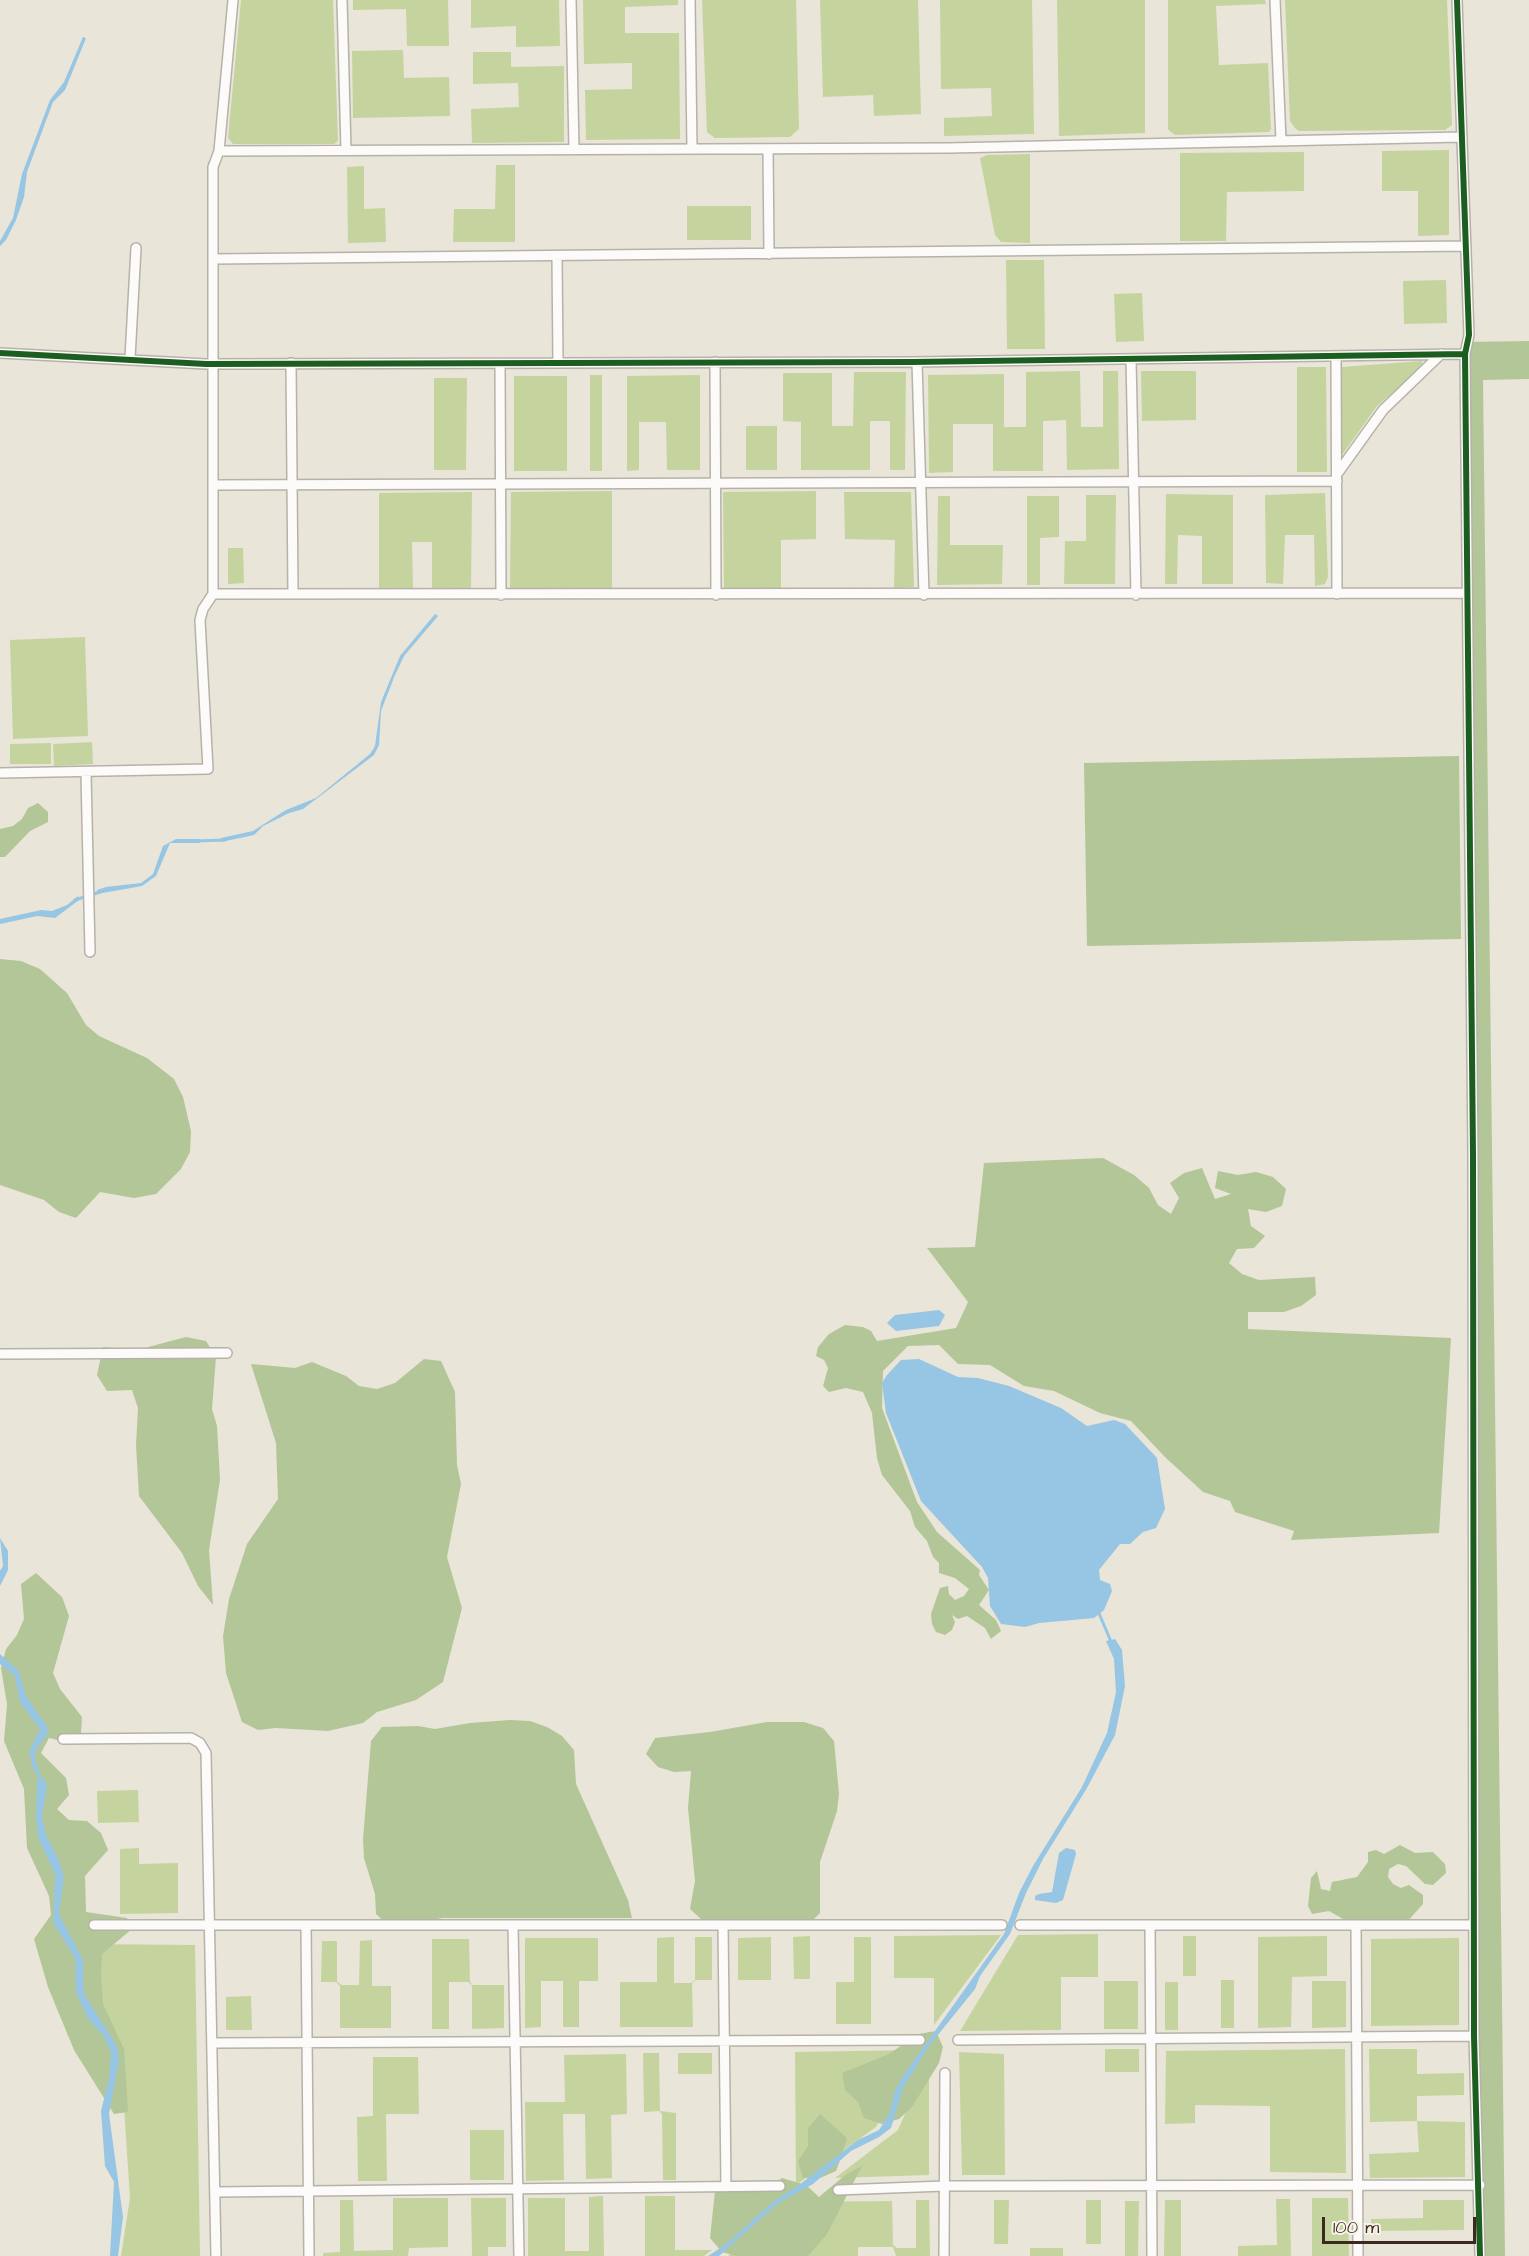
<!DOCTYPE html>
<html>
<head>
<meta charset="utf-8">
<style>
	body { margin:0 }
	#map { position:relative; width:1529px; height:2256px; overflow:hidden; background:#e9e5d8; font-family:"Architects Daughter",sans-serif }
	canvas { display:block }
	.scale { position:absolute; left:1322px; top:2217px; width:154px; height:27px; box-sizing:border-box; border:3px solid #3b2a1e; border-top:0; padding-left:8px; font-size:18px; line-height:21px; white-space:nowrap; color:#3b2a1e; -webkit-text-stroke:4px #f7f3e8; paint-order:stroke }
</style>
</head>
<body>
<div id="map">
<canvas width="1529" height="2256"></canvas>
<div class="scale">100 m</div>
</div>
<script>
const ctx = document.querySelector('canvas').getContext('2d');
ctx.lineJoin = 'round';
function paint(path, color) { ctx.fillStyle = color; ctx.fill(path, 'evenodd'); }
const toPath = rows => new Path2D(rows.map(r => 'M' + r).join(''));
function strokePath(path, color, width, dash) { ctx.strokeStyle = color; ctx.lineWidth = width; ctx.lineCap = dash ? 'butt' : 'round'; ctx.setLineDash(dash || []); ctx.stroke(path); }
paint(toPath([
	[241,0,333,0,338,141,334,144,233,144,228,138],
	[353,0,448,0,449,46,407,46,406,9,353,10],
	[471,0,559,0,560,46,516,47,516,26,471,28],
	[583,0,678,0,678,5,625,7,625,33,679,33,680,139,586,140,585,90,632,89,632,63,584,64],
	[702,0,796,0,799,129,790,137,715,138,707,132],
	[820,0,918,0,921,114,874,116,873,95,823,97],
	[940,0,1032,0,1034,134,944,136,944,118,992,116,991,88,941,89],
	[1057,0,1145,0,1145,133,1059,136],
	[1168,0,1265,0,1266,4,1216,6,1219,65,1268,63,1271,129,1269,132,1175,135,1171,132,1168,129],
	[1285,0,1447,0,1452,125,1445,130,1438,130,1299,131,1295,128,1290,121],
	[403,50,404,78,449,77,450,116,353,118,352,51],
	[473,52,511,52,511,67,564,66,564,142,472,143,471,109,519,107,518,83,473,84],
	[1449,150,1449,235,1418,236,1418,191,1382,191,1382,151],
	[1304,152,1304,191,1227,192,1226,241,1180,241,1180,153],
	[1030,154,1030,243,1001,242,995,235,980,158,987,155],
	[496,165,515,165,515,242,453,242,454,209,495,209],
	[364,166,364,209,385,208,386,242,348,243,347,167],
	[687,206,751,206,751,240,687,240],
	[1006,260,1044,260,1045,349,1007,349],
	[1446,280,1447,323,1404,324,1403,281],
	[1142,293,1144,341,1116,342,1114,294],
	[1422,361,1423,367,1377,406,1342,455,1342,367],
	[1297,367,1326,367,1327,472,1297,472],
	[1080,371,1081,427,1103,427,1103,371,1118,371,1119,469,1067,470,1066,420,1043,421,1043,471,993,471,993,424,953,424,953,472,929,473,928,375,1004,374,1004,427,1026,427,1026,372],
	[1141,371,1196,371,1196,420,1142,421],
	[854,372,906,372,905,470,890,470,890,421,870,421,870,470,801,470,801,422,783,421,783,373,832,373,832,426,853,426],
	[590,375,602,375,602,471,590,471],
	[700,375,700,470,667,470,666,422,639,422,639,470,627,471,627,376],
	[514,376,567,376,567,471,514,471],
	[434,378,467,378,466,470,434,470],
	[746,426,777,426,777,470,746,470],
	[612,491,612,589,510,588,511,492],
	[816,491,816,539,781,540,781,590,724,590,723,492],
	[472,492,471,590,432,590,432,542,412,542,413,588,379,588,379,493],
	[844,492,911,492,914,587,894,588,895,540,845,539],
	[1325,493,1328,577,1325,584,1315,586,1314,535,1285,535,1283,584,1266,583,1265,495],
	[1166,494,1233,495,1233,584,1202,584,1202,536,1178,535,1177,584,1165,584],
	[1086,495,1116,495,1115,584,1064,584,1065,541,1086,541],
	[938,496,950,496,950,545,1003,545,1002,584,937,585],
	[1027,496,1059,496,1059,537,1040,538,1040,585,1027,585],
	[228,548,243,548,244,583,228,584],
	[85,637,88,736,13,739,10,640],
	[92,742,93,764,54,766,53,744],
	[51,743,51,764,10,764,10,744],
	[138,1790,139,1822,98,1823,97,1791],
	[139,1848,139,1864,178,1863,178,1913,120,1914,120,1849],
	[1098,1934,1098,1977,1061,1977,1061,2030,960,2031,1018,1935],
	[1001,1935,934,2025,934,1978,894,1978,894,1936],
	[810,1936,810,1979,794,1979,793,1937],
	[1183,1936,1196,1936,1196,1976,1183,1976],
	[1327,1936,1327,1976,1292,1977,1291,2027,1258,2028,1258,1937],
	[674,1937,674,1983,691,1983,695,1980,695,1937,712,1937,712,1980,696,1980,692,1983,693,2027,620,2027,620,1982,657,1982,657,1938],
	[771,1937,771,1980,738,1980,738,1938],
	[854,1937,871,1937,871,2024,836,2024,836,1982,854,1982],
	[525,1938,598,1938,598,1981,579,1981,579,2027,563,2027,563,1981,541,1981,541,2027,525,2028],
	[1459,1938,1459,2025,1371,2026,1371,1939],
	[432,1939,469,1939,470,1982,473,1985,504,1985,504,2028,472,2029,472,1985,468,1982,449,1982,449,2029,432,2029],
	[372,1940,372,1986,391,1986,391,2028,340,2028,340,1986,336,1982,321,1982,322,1941,337,1941,337,1982,342,1985,359,1985,360,1941],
	[81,1944,195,1945,200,2256,121,2256,130,2198,120,2046,101,2013],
	[1221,1980,1234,1980,1234,2028,1221,2028],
	[1104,1981,1138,1981,1138,2029,1104,2029],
	[1312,1981,1346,1981,1346,2027,1312,2028],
	[1165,1982,1178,1982,1178,2030,1165,2030],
	[251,1996,252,2030,226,2030,226,1997],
	[1105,2049,1139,2049,1139,2072,1105,2072],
	[1345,2049,1346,2173,1270,2172,1270,2106,1195,2105,1195,2123,1165,2124,1166,2051],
	[1369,2049,1417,2049,1417,2074,1464,2073,1464,2095,1417,2096,1417,2121,1465,2122,1465,2177,1370,2178,1369,2154,1419,2152,1417,2121,1370,2122],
	[916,2050,876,2127,796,2185,795,2052],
	[959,2052,1004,2054,1005,2175,962,2175],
	[643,2053,659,2053,660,2111,676,2113,676,2180,663,2180,662,2114,659,2111,644,2112],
	[678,2053,712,2053,712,2074,678,2074],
	[626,2054,627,2114,611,2115,612,2178,586,2179,585,2114,563,2114,564,2180,526,2181,525,2102,565,2102,564,2055],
	[373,2057,418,2057,419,2114,386,2114,387,2181,358,2181,357,2117,373,2116],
	[929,2059,929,2175,835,2178,898,2130],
	[470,2130,504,2130,504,2180,470,2180],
	[603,2196,604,2256,528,2256,528,2198,565,2198,565,2251,589,2251,589,2197],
	[645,2196,675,2196,675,2250,712,2250,704,2256,645,2256],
	[393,2198,448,2198,448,2247,409,2248,408,2256,323,2256,323,2253,340,2252,340,2200,353,2200,354,2251,393,2250],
	[471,2198,506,2198,506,2247,488,2247,488,2256,472,2256],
	[1312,2198,1348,2198,1349,2256,1312,2256],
	[1276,2199,1290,2199,1291,2256,1238,2256,1238,2246,1277,2245],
	[916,2200,929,2200,930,2256,896,2256,893,2247,858,2247,858,2256,728,2256,794,2202,892,2201,893,2245,897,2248,916,2248],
	[994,2200,1009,2200,1008,2244,994,2244],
	[1086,2200,1101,2200,1101,2244,1086,2244],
	[1165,2200,1181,2200,1181,2256,1164,2256],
	[1423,2200,1464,2200,1464,2230,1371,2231,1371,2219,1423,2218],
	[1125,2201,1139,2201,1138,2256,1125,2256],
	[1030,2248,1063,2248,1063,2256,1030,2256]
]), '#c5d49e');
paint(toPath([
	[1529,341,1529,379,1483,380,1505,2256,1476,2256,1462,342],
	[1459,756,1461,939,1087,946,1084,763],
	[38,803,48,812,48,822,30,831,5,857,0,857,0,829,13,826,22,819,28,808],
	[0,959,21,961,40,969,67,993,86,1025,99,1036,147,1058,174,1079,183,1097,191,1131,190,1152,181,1169,156,1194,134,1198,100,1192,76,1218,59,1212,44,1200,0,1185],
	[1103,1158,1134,1175,1149,1188,1158,1205,1171,1214,1179,1198,1170,1183,1184,1173,1202,1168,1215,1199,1231,1194,1215,1188,1218,1171,1238,1175,1256,1172,1273,1177,1286,1189,1282,1206,1266,1212,1248,1209,1251,1226,1265,1236,1254,1248,1237,1249,1229,1263,1242,1274,1259,1280,1315,1277,1316,1295,1301,1306,1284,1312,1248,1312,1248,1329,1451,1338,1439,1533,1291,1540,1294,1531,1235,1512,1230,1501,1203,1492,1165,1457,1131,1421,1100,1413,1054,1391,1024,1386,990,1365,958,1364,939,1345,908,1346,883,1371,882,1408,917,1502,937,1532,980,1570,979,1575,989,1590,979,1605,996,1620,1001,1631,991,1639,985,1628,967,1616,958,1619,952,1615,955,1622,952,1630,945,1635,936,1632,932,1624,931,1614,940,1588,948,1586,949,1594,955,1600,964,1596,969,1589,955,1578,939,1573,939,1563,933,1557,927,1541,915,1527,910,1511,882,1475,877,1458,872,1413,863,1392,846,1388,829,1392,823,1386,828,1368,824,1360,816,1356,818,1347,829,1334,845,1325,863,1327,871,1331,877,1341,956,1328,968,1302,927,1248,975,1247,984,1163],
	[186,1337,206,1341,216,1357,212,1409,217,1426,220,1480,209,1550,213,1605,198,1586,182,1553,139,1496,136,1445,138,1408,132,1390,107,1391,97,1375,103,1347,137,1350],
	[424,1359,441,1361,455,1392,457,1465,461,1484,447,1557,462,1608,443,1682,416,1700,377,1712,363,1723,328,1731,276,1728,258,1730,242,1722,226,1673,223,1636,229,1599,247,1544,278,1499,276,1443,251,1364,295,1368,312,1362,346,1376,359,1386,377,1389,395,1383],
	[36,1573,62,1597,69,1616,53,1673,60,1689,82,1717,81,1734,66,1742,49,1738,41,1753,66,1778,69,1795,57,1809,69,1820,87,1821,101,1833,108,1850,85,1876,86,1912,127,1918,132,1929,102,1954,101,1975,103,2004,124,2049,128,2112,114,2114,74,2050,48,1987,34,1939,51,1915,49,1896,27,1848,24,1789,4,1741,7,1704,1,1668,6,1649,17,1635,24,1619,21,1584],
	[510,1720,530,1721,547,1727,562,1736,574,1750,576,1784,628,1900,632,1918,443,1918,389,1926,376,1914,375,1894,364,1858,363,1839,371,1741,382,1727,418,1726,435,1729,470,1723],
	[767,1722,804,1722,823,1728,834,1741,839,1794,837,1811,820,1862,820,1913,808,1925,703,1921,690,1909,695,1881,688,1808,691,1771,674,1772,658,1767,646,1754,655,1738,710,1732],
	[1400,1845,1415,1853,1433,1852,1445,1864,1446,1873,1433,1885,1425,1884,1406,1866,1398,1864,1389,1869,1388,1877,1393,1884,1401,1888,1409,1885,1423,1895,1423,1904,1406,1923,1398,1926,1376,1919,1343,1919,1329,1911,1312,1914,1308,1906,1311,1878,1317,1871,1321,1889,1330,1891,1332,1882,1357,1877,1368,1862,1368,1852,1376,1850,1384,1854],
	[936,2031,943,2047,939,2063,912,2107,899,2119,882,2124,864,2118,858,2102,845,2090,842,2073,889,2054,918,2034],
	[820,2114,847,2138,842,2155,836,2171,820,2178,803,2178,798,2161,808,2146,808,2128],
	[862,2166,827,2234,808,2256,736,2256,722,2252,710,2238,715,2191,764,2191,782,2178,806,2185,819,2197,844,2176]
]), '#b3c697');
paint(toPath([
	[83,37,86,38,80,53,65,90,53,102,27,172,24,197,16,220,6,240,0,246,0,241,13,218,22,174,50,100,64,82],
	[435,614,438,616,404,656,395,675,381,711,379,745,374,755,303,809,289,813,263,826,254,835,221,842,221,838,253,831,286,810,316,798,370,754,375,746,381,702,400,656],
	[176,839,200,839,200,843,170,843,156,876,142,886,97,894,97,890,106,887,141,883,153,874,163,846],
	[78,896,79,900,55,918,37,916,0,924,0,919,41,910,52,911,67,905],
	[939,1310,945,1315,939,1326,896,1331,887,1323,895,1315],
	[919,1359,958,1377,978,1378,1009,1386,1061,1408,1087,1426,1114,1420,1125,1424,1157,1458,1165,1509,1156,1528,1143,1532,1130,1544,1120,1544,1099,1570,1100,1580,1110,1584,1112,1591,1104,1610,1094,1618,1039,1623,1025,1627,1001,1624,990,1606,988,1578,982,1567,921,1501,886,1413,882,1383,887,1375,901,1360],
	[0,1538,8,1551,8,1570,0,1586,0,1571,3,1566],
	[1115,1639,1122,1650,1125,1686,1115,1735,1087,1788,1043,1859,1026,1893,1010,1934,980,1976,975,1989,929,2046,903,2088,891,2128,879,2137,851,2151,813,2184,777,2204,719,2256,708,2256,725,2245,774,2201,799,2185,858,2140,879,2130,890,2113,894,2093,903,2076,1004,1934,1019,1893,1033,1866,1082,1787,1107,1733,1116,1692,1114,1659,1106,1641],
	[0,1654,19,1671,26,1696,48,1728,47,1735,36,1749,35,1760,39,1769,34,1771,29,1752,40,1729,20,1702,15,1676,0,1664],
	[44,1778,47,1787,42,1815,46,1835,59,1860,64,1877,59,1914,83,1960,84,1994,117,2046,119,2061,109,2114,123,2217,118,2256,110,2256,114,2182,105,2166,101,2111,109,2079,111,2053,104,2036,88,2019,76,1992,75,1958,53,1922,55,1874,38,1837,36,1817,37,1780],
	[1066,1848,1075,1850,1076,1854,1063,1900,1056,1903,1035,1900,1035,1896,1039,1894,1052,1892,1059,1853]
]), '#97c5e4');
strokePath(toPath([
	[195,841,225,840],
	[75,900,100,892],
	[1098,1611,1112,1644],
	[35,1767,42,1782]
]), '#97c5e4', 3);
const street = toPath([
	[342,0,346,150],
	[571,0,574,149],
	[690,0,692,149],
	[1275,0,1281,141],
	[1457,0,1469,335,1465,354,1473,1155,1474,2036,1480,2256],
	[768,149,769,254],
	[219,151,949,148,1462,137],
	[557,256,558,363],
	[213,259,1466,246],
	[0,353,206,364,912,362,1465,354],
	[1336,356,1337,594],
	[130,358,136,248],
	[1131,359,1136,595],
	[715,362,716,595],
	[917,362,924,595],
	[291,363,293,594],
	[500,363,501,595],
	[1337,474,1383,410,1441,354],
	[213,485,1337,481],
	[213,594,1467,593],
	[0,773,208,769,200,620,203,609,213,594,213,167,219,151,233,0],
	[86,773,90,952],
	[0,1354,227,1353],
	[63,1739,191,1738,200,1743,206,1753,216,2256],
	[94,1925,1002,1925],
	[306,1925,309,2256],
	[513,1925,519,2256],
	[723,1925,726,2187],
	[1020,1925,1474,1925],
	[1150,1925,1152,2256],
	[1356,1925,1358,2256],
	[958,2040,1474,2036],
	[212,2043,920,2040],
	[838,2190,944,2186,1480,2185],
	[215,2192,780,2186],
	[944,2256,945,2073]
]);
strokePath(street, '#b6b2a9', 12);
strokePath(street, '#fcfbf9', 9);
strokePath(toPath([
	[1457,0,1469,335,1465,354,1473,1155,1474,2036,1480,2256],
	[0,353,206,364,912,362,1465,354]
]), '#1b5e20', 6);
</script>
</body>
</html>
